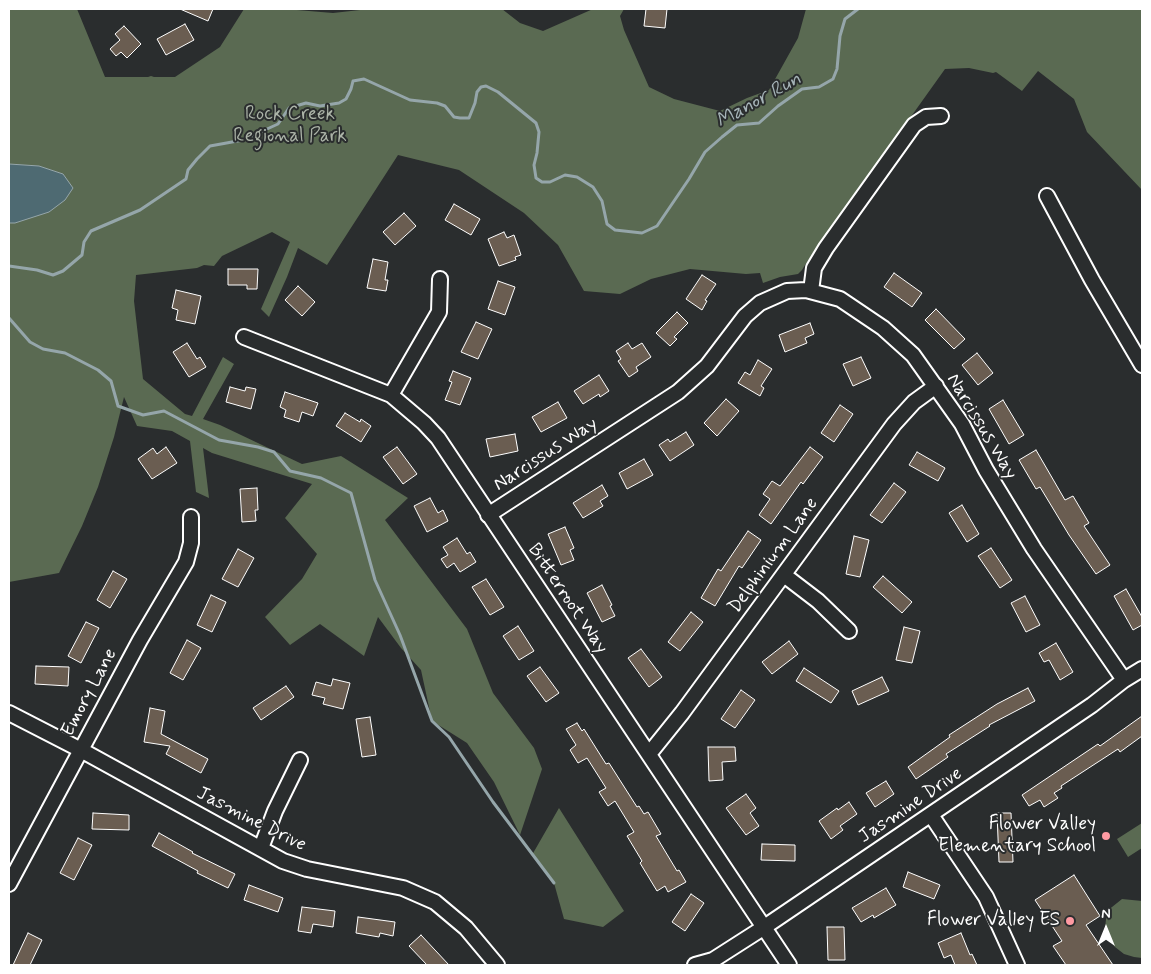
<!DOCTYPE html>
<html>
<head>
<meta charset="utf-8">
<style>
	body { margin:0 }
	#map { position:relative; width:1151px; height:974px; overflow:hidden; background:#2a2d2e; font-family:Mynerve,sans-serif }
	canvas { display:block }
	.frame { position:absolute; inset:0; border:10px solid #fff; pointer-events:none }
	.north { position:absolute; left:1081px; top:904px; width:50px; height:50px; -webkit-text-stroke:4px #2a2d2e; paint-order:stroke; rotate:0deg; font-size:14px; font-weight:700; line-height:20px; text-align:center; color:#fff }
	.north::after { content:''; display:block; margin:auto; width:18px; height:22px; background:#fff; clip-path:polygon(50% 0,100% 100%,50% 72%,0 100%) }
</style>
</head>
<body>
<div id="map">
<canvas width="1151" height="974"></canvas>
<div class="frame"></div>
<div class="north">N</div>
</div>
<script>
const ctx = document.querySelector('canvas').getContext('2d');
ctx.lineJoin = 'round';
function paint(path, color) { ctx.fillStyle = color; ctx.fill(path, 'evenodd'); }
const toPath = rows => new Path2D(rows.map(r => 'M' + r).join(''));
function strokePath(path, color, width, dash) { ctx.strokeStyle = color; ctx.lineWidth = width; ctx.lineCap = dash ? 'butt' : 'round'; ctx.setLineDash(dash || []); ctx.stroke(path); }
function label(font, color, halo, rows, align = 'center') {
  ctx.font = font + ' Mynerve,sans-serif'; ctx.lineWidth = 4; ctx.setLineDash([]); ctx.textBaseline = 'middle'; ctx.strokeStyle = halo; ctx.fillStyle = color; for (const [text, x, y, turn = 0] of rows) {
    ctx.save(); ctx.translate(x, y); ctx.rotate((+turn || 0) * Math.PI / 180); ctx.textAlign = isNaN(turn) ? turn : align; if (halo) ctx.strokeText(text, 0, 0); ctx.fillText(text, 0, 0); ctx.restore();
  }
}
paint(toPath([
	[9,9,77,9,105,77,148,77,151,76,154,77,175,77,220,47,244,9,263,10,264,9,285,9,333,13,369,9,502,9,520,23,543,31,593,9,624,9,620,16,624,30,649,87,674,99,720,111,747,98,769,90,798,38,806,9,1142,9,1142,190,1087,132,1074,99,1038,71,1022,91,996,72,993,73,969,68,945,69,805,265,802,270,798,274,780,277,763,283,760,273,746,274,690,269,651,279,620,294,584,291,558,245,524,213,459,170,398,155,327,265,298,248,287,277,269,317,261,309,290,242,272,232,222,256,214,266,204,265,197,268,136,275,134,301,143,379,185,414,192,416,223,357,234,364,203,419,220,425,302,464,341,456,408,498,385,520,467,629,493,693,534,748,542,769,520,835,494,782,467,743,432,721,421,670,401,648,378,617,364,656,320,624,290,645,265,617,302,579,317,554,285,518,312,484,212,453,203,448,209,498,196,492,190,441,172,431,137,426,124,397,114,437,98,487,82,526,59,573,9,582],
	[559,808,624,911,603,927,564,919,554,883,532,855],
	[1142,823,1142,848,1128,857,1117,839],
	[1122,899,1142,901,1142,958,1134,957,1124,954,1115,947,1107,938,1105,928,1107,911]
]), '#5a6a52');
const water = toPath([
	[9,164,39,166,63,174,73,188,65,200,49,212,15,223,9,223,9,164]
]);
paint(water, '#4e6a72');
strokePath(water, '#95a6aa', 1);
strokePath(toPath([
	[9,266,37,270,53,275,63,271,82,255,84,242,91,231,140,210,186,179,188,170,197,159,210,146,243,140,278,124,289,108,306,103,320,106,339,103,346,99,351,89,353,81,364,79,410,100,437,103,445,106,454,117,460,118,469,118,475,103,477,92,481,87,486,86,498,92,536,123,539,132,537,153,534,165,536,178,542,182,550,182,565,175,577,177,593,187,602,201,607,224,615,230,642,233,657,226,689,179,705,152,722,137,737,125,759,123,778,106,802,89,819,87,833,79,837,69,840,36,845,19,858,9],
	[9,318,30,342,43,349,65,353,98,370,111,381,118,406,143,415,164,411,219,440,258,447,274,452,290,471,321,478,351,493,375,580,400,635,432,721,449,737,493,802,554,883]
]), '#95a6aa', 3);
const building = toPath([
	[180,9,213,9,208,21,180,9],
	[646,9,667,9,665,28,644,26,646,9],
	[185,24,194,40,166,55,157,39,185,24],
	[124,26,141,44,127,58,121,52,116,56,110,49,120,40,115,34,124,26],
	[454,204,480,219,471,235,445,220,454,204],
	[404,213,416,226,395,245,383,232,404,213],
	[504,232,507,238,514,235,521,255,515,257,516,260,499,266,488,239,504,232],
	[373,259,388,262,385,280,388,280,386,291,367,288,373,259],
	[228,269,258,269,257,289,247,289,247,285,228,285,228,269],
	[894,273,922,293,912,307,884,287,894,273],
	[702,275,716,284,705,300,707,301,702,310,686,299,702,275],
	[498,281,515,287,505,315,488,309,498,281],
	[298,286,315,302,302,316,285,300,298,286],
	[176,290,201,296,195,324,176,320,178,310,172,308,176,290],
	[936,309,965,339,954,349,925,320,936,309],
	[677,312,688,323,674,337,677,339,670,346,656,333,677,312],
	[476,322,492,329,478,359,461,352,476,322],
	[810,323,814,334,805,338,807,343,785,352,779,335,810,323],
	[187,343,197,359,200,357,206,367,189,377,173,352,187,343],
	[628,343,632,349,642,343,651,357,636,367,638,371,629,377,618,361,621,359,616,351,628,343],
	[977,353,993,373,978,385,962,365,977,353],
	[861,357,871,378,853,386,843,364,861,357],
	[758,360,772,369,761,386,764,388,760,396,738,383,745,372,750,375,758,360],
	[453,371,471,378,460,405,445,400,452,382,449,381,453,371],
	[599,375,609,391,600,397,599,394,583,404,574,391,599,375],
	[230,387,245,391,246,387,256,389,251,409,226,402,230,387],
	[285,392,318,403,313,416,302,412,299,422,284,417,286,410,280,407,285,392],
	[726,399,739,411,717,436,704,423,726,399],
	[1003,400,1024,435,1009,444,989,409,1003,400],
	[558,402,567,418,541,432,532,417,558,402],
	[840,405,853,414,834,442,821,433,840,405],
	[345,413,360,422,361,419,371,426,361,442,336,426,345,413],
	[686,432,694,445,670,461,659,445,668,439,670,442,686,432],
	[515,434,518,451,490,457,486,439,515,434],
	[166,447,177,463,152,479,138,459,153,448,157,454,166,447],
	[397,447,417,474,403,484,383,457,397,447],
	[810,447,823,457,803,484,801,482,771,524,759,515,770,499,763,494,772,481,780,486,810,447],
	[1036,450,1065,500,1073,496,1089,523,1084,526,1110,565,1096,574,1069,535,1040,487,1036,489,1019,460,1036,450],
	[917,452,945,468,938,481,909,465,917,452],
	[644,459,653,475,627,489,619,473,644,459],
	[894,483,906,492,882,523,870,515,894,483],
	[602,485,608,496,600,501,603,506,583,518,573,503,602,485],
	[257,488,258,510,255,510,256,521,242,522,240,489,257,488],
	[430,498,438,513,443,510,448,521,427,532,414,506,430,498],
	[962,505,979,534,967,542,949,513,962,505],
	[565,527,574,548,570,550,574,560,561,565,548,534,565,527],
	[748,531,761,540,742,568,739,566,715,606,701,598,718,569,721,571,748,531],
	[854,536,869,540,860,577,846,574,854,536],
	[457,538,467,554,470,552,476,562,460,572,454,563,447,568,441,559,448,555,443,547,457,538],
	[991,548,1012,580,1000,588,978,556,991,548],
	[238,549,254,558,238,587,222,579,238,549],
	[113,571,127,579,110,608,97,600,113,571],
	[883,576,912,602,902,613,873,587,883,576],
	[486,579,504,607,490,615,472,587,486,579],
	[602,585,612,605,610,606,615,616,602,622,587,593,602,585],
	[1126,589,1142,617,1142,625,1133,630,1114,596,1126,589],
	[211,595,226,602,212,632,197,625,211,595],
	[1025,596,1040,625,1026,632,1011,603,1025,596],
	[691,612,703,622,680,651,668,642,691,612],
	[86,622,99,628,81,663,68,656,86,622],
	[518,626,534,651,519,660,503,636,518,626],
	[904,627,920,631,912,663,896,660,904,627],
	[187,640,201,648,183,680,170,673,187,640],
	[789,641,798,654,772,674,762,662,789,641],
	[1056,643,1073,672,1060,680,1049,660,1044,662,1039,653,1056,643],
	[641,649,662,677,649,687,628,658,641,649],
	[36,666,69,667,68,686,35,684,36,666],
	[540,667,559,693,546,702,527,676,540,667],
	[804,668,839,691,831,703,796,681,804,668],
	[882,677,889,691,858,705,852,691,882,677],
	[333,679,350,683,343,709,323,704,325,698,312,695,316,682,331,686,333,679],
	[286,686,294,697,261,720,253,708,286,686],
	[1028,688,1035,701,989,725,990,726,946,754,948,757,916,779,908,767,950,737,949,735,997,704,1028,688],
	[741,690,755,700,735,728,721,719,741,690],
	[150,708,165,711,161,734,208,759,201,773,166,754,170,746,144,742,150,708],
	[1142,716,1142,736,1120,752,1118,749,1061,786,1062,788,1054,793,1058,798,1044,807,1040,800,1029,806,1022,795,1098,744,1100,746,1142,716],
	[370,717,376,755,362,757,356,719,370,717],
	[577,723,582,731,584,729,606,764,609,763,637,807,639,806,644,814,648,812,661,834,656,836,677,871,679,870,686,882,668,892,665,886,657,891,640,863,642,861,627,836,634,832,615,801,608,806,599,792,606,788,587,758,578,763,570,750,576,745,566,729,577,723],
	[708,747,735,747,736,761,722,762,723,780,709,781,708,747],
	[886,781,894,794,875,807,866,793,886,781],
	[746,794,756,808,750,813,759,826,746,835,726,808,746,794],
	[849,802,857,814,840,826,843,830,831,839,819,821,837,808,838,810,849,802],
	[93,813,129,815,129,830,92,829,93,813],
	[997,813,1011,813,1013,862,999,862,997,813],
	[159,833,193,852,192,853,235,874,228,888,197,873,198,871,152,846,159,833],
	[78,838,92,845,74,880,60,873,78,838],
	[762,844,795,845,795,861,761,860,762,844],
	[908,872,940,885,934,899,903,887,908,872],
	[1074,875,1100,916,1086,925,1113,965,1066,965,1053,946,1062,941,1035,900,1074,875],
	[249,885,283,898,278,912,244,900,249,885],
	[886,888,896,905,874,918,873,915,861,922,852,908,886,888],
	[691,894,704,903,685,931,672,922,691,894],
	[302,907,335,911,333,927,313,924,311,933,298,931,302,907],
	[358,917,395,922,393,936,380,933,379,937,356,933,358,917],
	[827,927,844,927,845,960,828,960,827,927],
	[28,933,42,940,30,965,13,965,28,933],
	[961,933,970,955,972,954,977,965,955,965,951,955,944,958,938,943,961,933],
	[421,935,449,965,427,965,409,946,421,935]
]);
paint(building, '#6a5d51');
strokePath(building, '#fff', 1);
const street = toPath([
	[1047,196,1092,280,1142,365],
	[811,291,814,268,826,248,914,125,926,117,941,116],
	[244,337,391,395,424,423,438,438,789,965],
	[391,395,439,312,440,279],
	[488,515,678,392,707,366,745,316,760,303,787,291,806,290,840,299,883,328,913,355,962,424,986,470,1034,549,1124,680],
	[784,575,818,601,849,631],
	[9,713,81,750,283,861,307,869,403,888,435,902,466,928,497,965],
	[649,754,682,713,894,424,914,402,936,386],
	[931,815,986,897,1017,965],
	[261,848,275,811,300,760],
	[9,884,140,640,186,562,191,543,191,517],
	[695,965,713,960,763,928,1092,705,1124,680,1142,669]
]);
strokePath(street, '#fff', 18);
strokePath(street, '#2a2d2e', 14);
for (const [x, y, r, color] of [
	[1106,836,5,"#ff9aa2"],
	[1070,921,5,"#ff9aa2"]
]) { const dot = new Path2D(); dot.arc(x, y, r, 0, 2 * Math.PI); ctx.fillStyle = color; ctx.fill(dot); strokePath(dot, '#2a2d2e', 2); }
label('19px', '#acb4a8', '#2a2d2e', [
	["Rock Creek",290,115],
	["Regional Park",290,137]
]);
label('19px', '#fff', '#2a2d2e', [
	["Narcissus Way",981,427,59],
	["Narcissus Way",546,455,-33],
	["Delphinium Lane",774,556,-54],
	["Bitterroot Way",567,599,56],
	["Emory Lane",90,693,-62],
	["Jasmine Drive",911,806,-34],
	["Jasmine Drive",251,820,27]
]);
label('19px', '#fff', '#2a2d2e', [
	["Flower Valley",1096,825],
	["Elementary School",1096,847],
	["Flower Valley ES",1060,921]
], 'right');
label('italic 20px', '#a6b4b8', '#2a2d2e', [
	["Manor Run",759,101,-29]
]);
</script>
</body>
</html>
